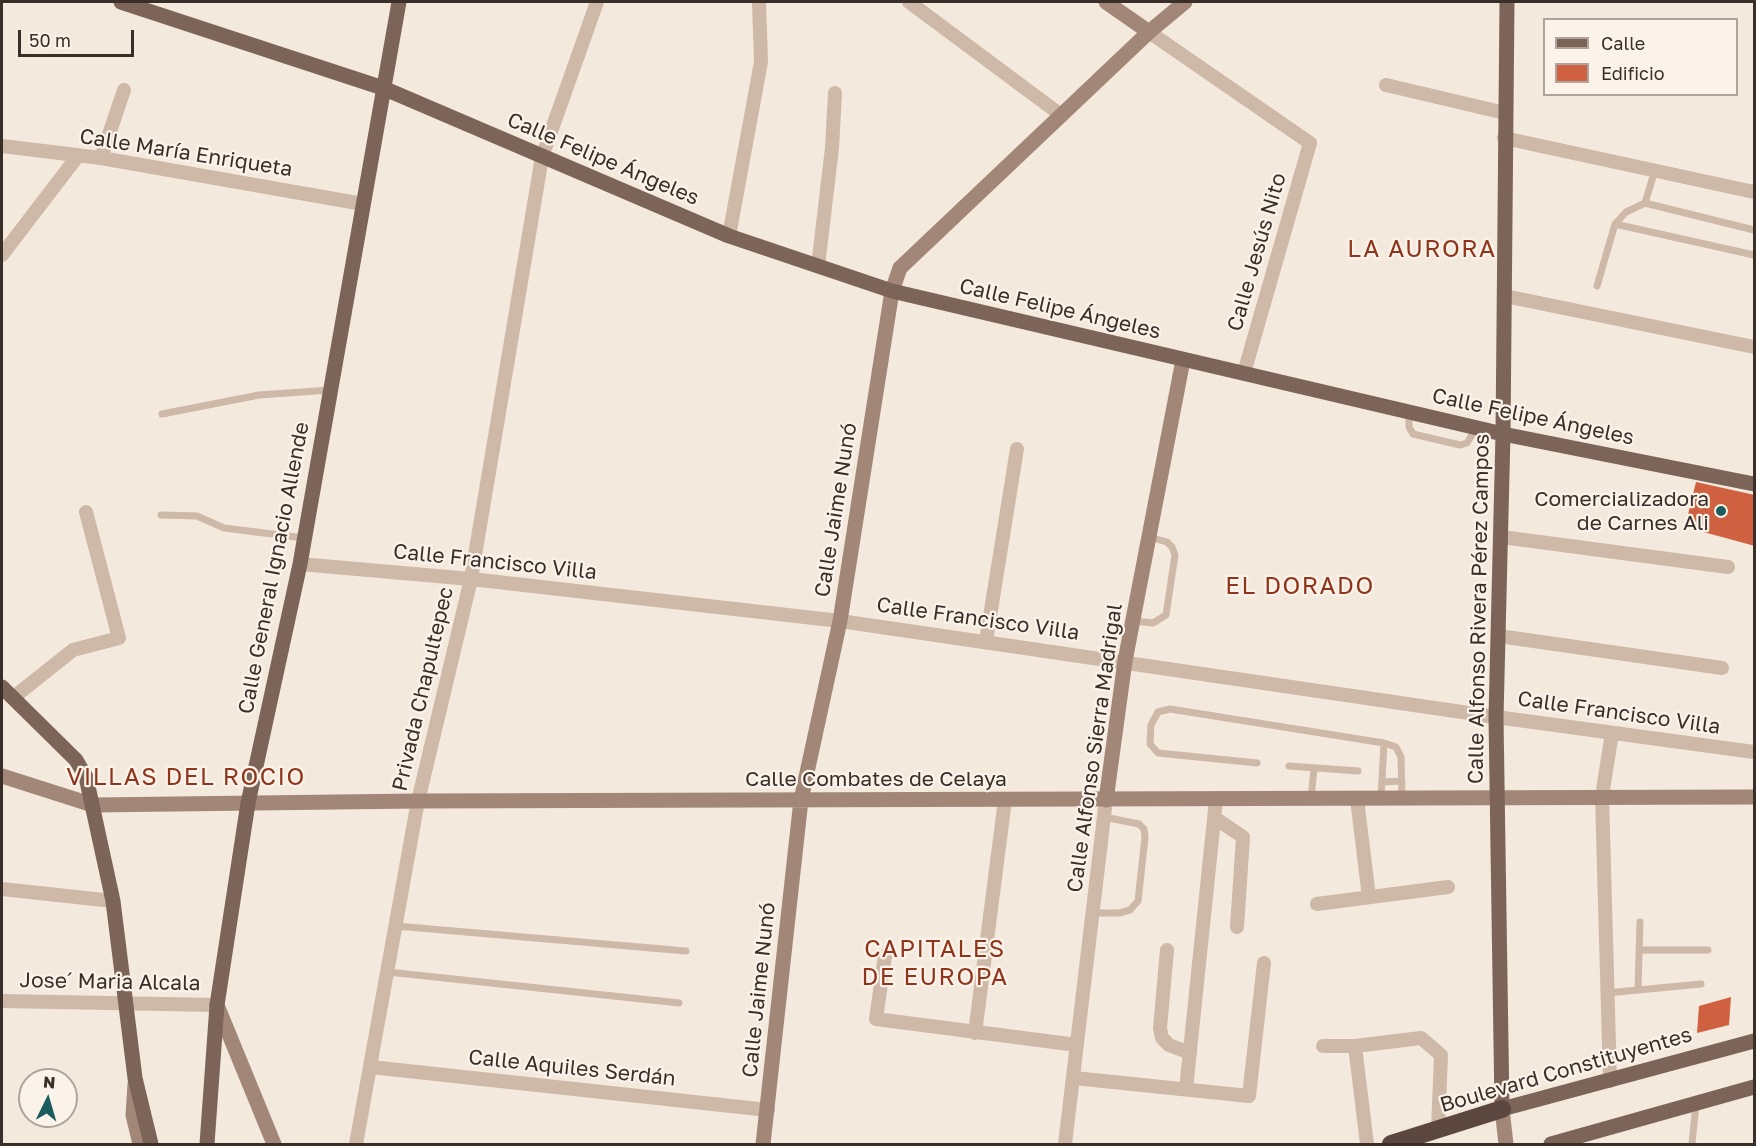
<!DOCTYPE html>
<html>
<head>
<meta charset="utf-8">
<style>
	body { margin:0 }
	#map { position:relative; width:1756px; height:1146px; overflow:hidden; background:#f4e9dd; font-family:"Golos Text",sans-serif }
	canvas { display:block }
	.frame { position:absolute; inset:0; border:3px solid #3a2e29; pointer-events:none }
	.legend { position:absolute; left:1543px; top:18px; width:195px; height:78px; box-sizing:border-box; background:#fbf3ea; border:2px solid #aea49d; margin:0; padding:8px 10px; list-style:none; font-size:18px; color:#3a2e29 }
	.legend li { display:flex; align-items:center; gap:12px; height:30px }
	.legend b { width:30px; border:2px solid #aea49d }
	.north { position:absolute; left:18px; top:1068px; width:60px; height:60px; box-sizing:border-box; background:#fbf3ea; border:2px solid #aea49d; border-radius:50%; rotate:5deg; font-size:16px; font-weight:700; line-height:24px; text-align:center; color:#3a2e29 }
	.north::after { content:''; display:block; margin:auto; width:21px; height:27px; background:#1b5c5f; clip-path:polygon(50% 0,100% 100%,50% 72%,0 100%) }
	.scale { position:absolute; left:18px; top:30px; width:116px; height:27px; box-sizing:border-box; border:3px solid #3a2e29; border-top:0; padding-left:8px; font-size:18px; line-height:21px; white-space:nowrap; color:#3a2e29; -webkit-text-stroke:4px #fbf3ea; paint-order:stroke }
</style>
</head>
<body>
<div id="map">
<canvas width="1756" height="1146"></canvas>
<div class="frame"></div>
<ul class="legend">
<li><b style="height:8px;background:#7d6459"></b>Calle</li>
<li><b style="height:16px;background:#cf6141"></b>Edificio</li>
</ul>
<div class="north">N</div>
<div class="scale">50 m</div>
</div>
<script>
const ctx = document.querySelector('canvas').getContext('2d');
ctx.lineJoin = 'round';
function paint(path, color) { ctx.fillStyle = color; ctx.fill(path, 'evenodd'); }
const toPath = rows => new Path2D(rows.map(r => 'M' + r).join(''));
function strokePath(path, color, width, dash) { ctx.strokeStyle = color; ctx.lineWidth = width; ctx.lineCap = dash ? 'butt' : 'round'; ctx.setLineDash(dash || []); ctx.stroke(path); }
function label(font, color, halo, rows, align = 'center') {
  ctx.font = font + ' "Golos Text",sans-serif'; ctx.lineWidth = 4.5; ctx.setLineDash([]); ctx.textBaseline = 'middle'; ctx.strokeStyle = halo; ctx.fillStyle = color; for (const [text, x, y, turn = 0] of rows) {
    ctx.save(); ctx.translate(x, y); ctx.rotate((+turn || 0) * Math.PI / 180); ctx.textAlign = isNaN(turn) ? turn : align; if (halo) ctx.strokeText(text, 0, 0); ctx.fillText(text, 0, 0); ctx.restore();
  }
}
paint(toPath([
	[1696,482,1755,495,1755,546,1685,527],
	[1731,997,1729,1025,1697,1033,1699,1006]
]), '#cf6141');
strokePath(toPath([
	[1645,203,1754,230],
	[1615,224,1754,255],
	[1597,286,1615,224,1626,212,1645,203,1655,170],
	[1409,412,1409,427,1413,434,1460,445,1467,443,1476,428],
	[162,414,259,395,330,390],
	[161,515,197,516,224,528,304,538],
	[1134,621,1153,623,1166,615,1175,555,1172,547,1167,542,1149,537],
	[1257,763,1158,753,1150,744,1151,725,1158,712,1170,709,1384,743,1396,747,1401,757,1402,798],
	[1289,766,1358,771],
	[1382,782,1402,781],
	[1381,797,1384,743],
	[1311,800,1314,768],
	[1093,913,1119,913,1130,910,1138,901,1145,837,1144,829,1139,824,1104,817],
	[396,926,686,951],
	[1639,950,1708,950],
	[388,972,679,1003],
	[1638,989,1640,922],
	[1607,993,1701,984],
	[1692,1144,1696,1104]
]), '#ceb8a8', 7);
strokePath(toPath([
	[909,2,1061,115],
	[1149,32,1310,143,1244,373],
	[1386,85,1505,113],
	[1504,138,1754,192],
	[2,146,101,158,363,204],
	[101,158,124,90],
	[729,236,761,62,759,2],
	[2,255,77,157],
	[818,266,832,148,835,93],
	[1505,296,1754,347],
	[1502,537,1728,567],
	[300,564,471,579,840,621,1496,717,1754,752],
	[1499,636,1722,668],
	[986,641,1017,449],
	[14,697,73,650,119,638,86,512],
	[1357,799,1369,897],
	[1215,818,1243,837,1237,927],
	[2,889,113,901],
	[1317,904,1448,887],
	[1167,950,1160,1028,1162,1038,1169,1045,1190,1053],
	[885,956,876,1019,1077,1045],
	[2,1001,217,1005],
	[975,1033,1005,800],
	[1323,1046,1355,1046,1421,1038,1441,1055,1438,1129],
	[1355,1046,1367,1144],
	[371,1067,768,1110],
	[1074,1078,1249,1096,1264,963],
	[1610,1081,1602,796,1612,733],
	[1186,1089,1216,800],
	[356,1144,418,801,471,579,542,157,597,2],
	[1065,1144,1106,800]
]), '#ceb8a8', 14);
strokePath(toPath([
	[1106,2,1149,32],
	[2,776,93,805,418,801,1754,797],
	[1106,800,1125,661,1183,360],
	[217,1005,274,1144],
	[135,1084,133,1115,140,1144],
	[1502,1109,1506,1144],
	[763,1144,801,800,840,621,892,291,900,268,1149,32,1185,2]
]), '#a28779', 15);
strokePath(toPath([
	[121,2,383,88,729,236,892,291,1503,434,1754,484],
	[1507,2,1503,434,1496,717,1502,1109,1754,1041],
	[2,687,76,760,86,777,113,901,135,1078,151,1144],
	[207,1144,217,1005,248,803,300,564,399,2],
	[1551,1144,1754,1087]
]), '#7d6459', 15);
strokePath(toPath([
	[1391,1144,1502,1109]
]), '#5b473f', 18);
for (const [x, y, r, color] of [
	[1721,511,6,"#1b5c5f"]
]) { const dot = new Path2D(); dot.arc(x, y, r, 0, 2 * Math.PI); ctx.fillStyle = color; ctx.fill(dot); strokePath(dot, '#fbf3ea', 2); }
label('21px', '#3a2e29', '#fbf3ea', [
	["Calle María Enriqueta",186,153,9],
	["Calle Felipe Ángeles",603,159,23],
	["Calle Jesús Nito",1257,252,-74],
	["Calle Felipe Ángeles",1060,309,13],
	["Calle Felipe Ángeles",1533,417,12],
	["Calle Jaime Nunó",836,510,-81],
	["Calle Francisco Villa",495,562,6],
	["Calle General Ignacio Allende",274,568,-79],
	["Calle Alfonso Rivera Pérez Campos",1479,609,-89],
	["Calle Francisco Villa",978,619,8],
	["Privada Chapultepec",423,689,-77],
	["Calle Francisco Villa",1619,713,8],
	["Calle Alfonso Sierra Madrigal",1095,748,-82],
	["Calle Combates de Celaya",876,779],
	["Jose´ Maria Alcala",110,982,1],
	["Calle Jaime Nunó",759,990,-84],
	["Calle Aquiles Serdán",572,1068,6],
	["Boulevard Constituyentes",1566,1070,-16]
]);
label('21px', '#3a2e29', '#fbf3ea', [
	["Comercializadora",1709,499],
	["de Carnes Ali",1709,523]
], 'right');
ctx.letterSpacing = '1.5px';
label('24px', '#8f351b', '#fbf3ea', [
	["LA AURORA",1422,249],
	["EL DORADO",1300,586],
	["VILLAS DEL ROCIO",186,777],
	["CAPITALES",935,949],
	["DE EUROPA",935,977]
]);
ctx.letterSpacing = '0px';
</script>
</body>
</html>
